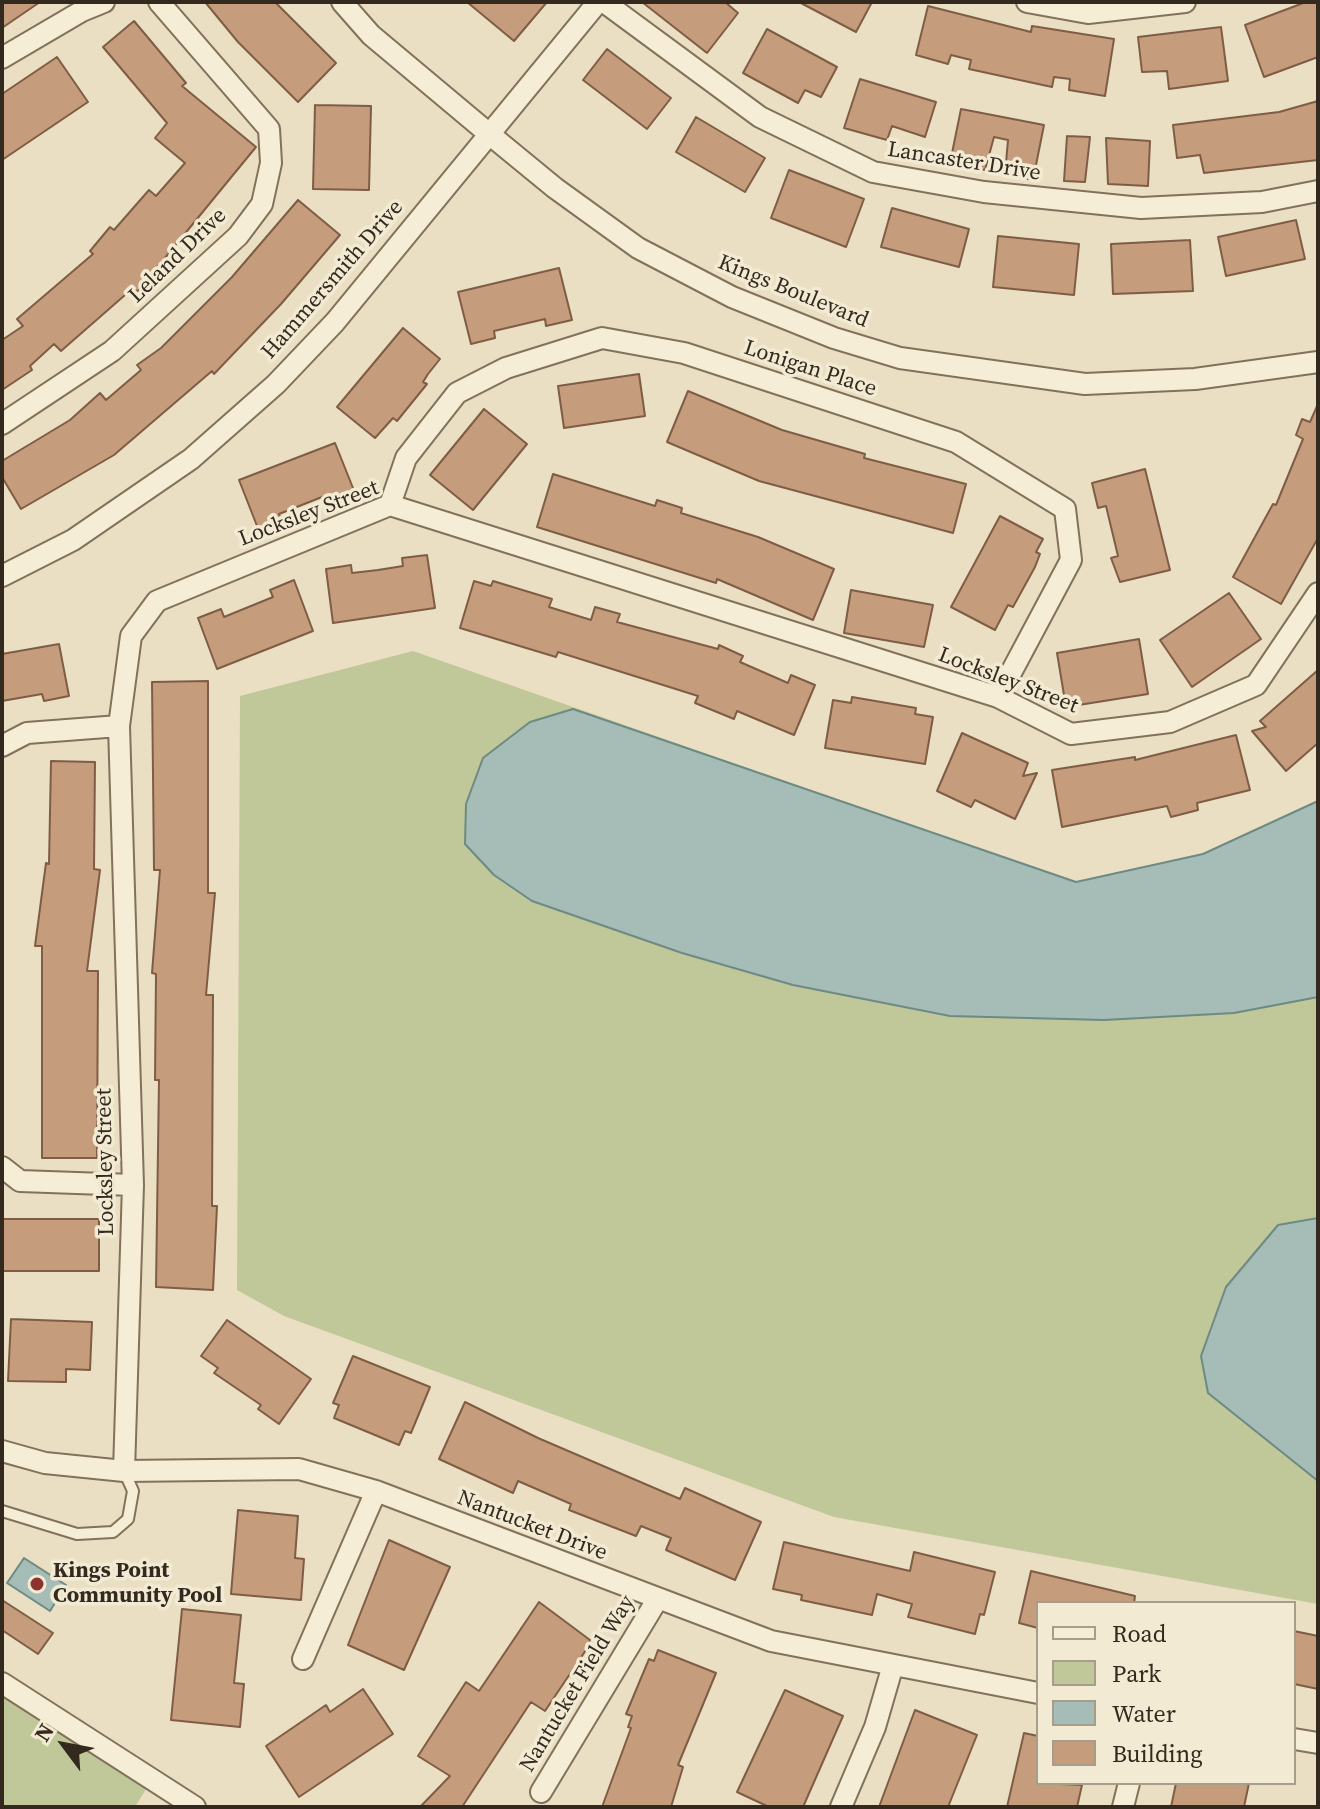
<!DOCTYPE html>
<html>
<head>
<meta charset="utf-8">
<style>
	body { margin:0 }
	#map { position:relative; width:1320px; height:1809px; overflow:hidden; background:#eadfc3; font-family:"Source Serif 4",serif }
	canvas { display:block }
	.frame { position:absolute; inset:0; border:4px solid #33291e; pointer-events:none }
	.legend { position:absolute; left:1036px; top:1601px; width:260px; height:184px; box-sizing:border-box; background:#f2ead2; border:2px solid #a69d8a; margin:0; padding:10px 14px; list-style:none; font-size:24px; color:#33291e }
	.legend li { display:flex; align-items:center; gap:16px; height:40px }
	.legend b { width:40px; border:2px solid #a69d8a }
	.north { position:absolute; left:24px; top:1705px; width:80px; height:80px; -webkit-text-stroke:6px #f2ead2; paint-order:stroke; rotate:302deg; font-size:22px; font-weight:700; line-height:32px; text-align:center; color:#33291e }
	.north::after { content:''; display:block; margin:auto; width:28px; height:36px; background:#33291e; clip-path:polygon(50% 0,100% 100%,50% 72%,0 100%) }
</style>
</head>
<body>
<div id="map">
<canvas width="1320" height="1809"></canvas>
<div class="frame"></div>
<ul class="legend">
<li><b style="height:10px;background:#f5edd5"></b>Road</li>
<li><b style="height:22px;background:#c0c798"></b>Park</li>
<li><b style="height:22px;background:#a5bdb6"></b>Water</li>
<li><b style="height:22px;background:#c59c7c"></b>Building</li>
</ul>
<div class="north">N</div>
</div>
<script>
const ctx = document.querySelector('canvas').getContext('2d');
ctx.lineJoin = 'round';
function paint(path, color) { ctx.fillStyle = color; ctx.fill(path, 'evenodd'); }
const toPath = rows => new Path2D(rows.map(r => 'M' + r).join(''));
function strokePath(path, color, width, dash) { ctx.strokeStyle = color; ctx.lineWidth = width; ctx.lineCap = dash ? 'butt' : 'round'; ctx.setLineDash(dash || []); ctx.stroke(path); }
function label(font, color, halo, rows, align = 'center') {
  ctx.font = font + ' "Source Serif 4",serif'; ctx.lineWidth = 7; ctx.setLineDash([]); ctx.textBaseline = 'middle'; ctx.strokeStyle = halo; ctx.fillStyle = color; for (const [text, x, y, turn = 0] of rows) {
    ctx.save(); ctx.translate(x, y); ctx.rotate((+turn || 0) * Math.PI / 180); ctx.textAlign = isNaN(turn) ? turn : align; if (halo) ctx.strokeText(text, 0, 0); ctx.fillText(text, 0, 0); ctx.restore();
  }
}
paint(toPath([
	[413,651,1076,883,1203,854,1318,801,1318,1604,834,1517,284,1316,237,1290,240,696],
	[2,1696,146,1789,135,1807,2,1807]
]), '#c0c798');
const water = toPath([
	[573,709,1076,882,1203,854,1318,801,1318,997,1234,1013,1104,1020,950,1016,793,985,682,953,532,901,494,875,465,844,466,804,483,758,530,722,573,709],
	[1318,1218,1318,1481,1208,1393,1201,1356,1226,1287,1278,1225,1318,1218],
	[24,1558,66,1585,50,1611,7,1583,24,1558]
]);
paint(water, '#a5bdb6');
strokePath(water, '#6d8a84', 2);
const building = toPath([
	[2,2,40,2,2,28,2,2],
	[205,2,275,2,336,63,298,102,238,42,205,2],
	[467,2,547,2,514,41,467,2],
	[642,2,725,2,738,13,707,53,642,2],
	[799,2,872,2,856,32,799,2],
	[1306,2,1318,2,1318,57,1264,77,1245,25,1306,2],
	[928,6,1031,32,1032,26,1114,39,1105,96,1069,90,1070,79,1054,77,1052,87,969,69,971,60,951,55,948,64,916,55,928,6],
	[134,21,186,83,182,86,256,147,137,292,133,288,61,351,54,344,30,366,32,370,2,390,2,340,23,326,17,319,93,254,90,251,110,227,114,230,149,190,156,196,185,163,155,138,167,123,103,47,134,21],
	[1221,27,1228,81,1169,89,1167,71,1142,72,1138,37,1221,27],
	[767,29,837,67,821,97,805,90,798,103,743,73,767,29],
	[607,49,671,98,647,129,583,80,607,49],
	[57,57,88,102,2,160,2,94,57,57],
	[860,79,936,102,925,137,892,126,887,140,844,128,860,79],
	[1318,101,1318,160,1204,173,1200,155,1177,158,1173,125,1279,112,1318,101],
	[315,105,371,106,369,190,313,189,315,105],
	[961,109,1044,125,1033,180,1005,174,1008,140,994,137,985,170,950,163,961,109],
	[696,117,765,158,745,192,676,152,696,117],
	[1067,136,1090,137,1085,182,1064,181,1067,136],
	[1106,138,1150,141,1148,186,1108,184,1106,138],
	[789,170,864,199,846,247,771,218,789,170],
	[298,200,340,235,281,304,214,374,212,371,114,455,21,509,2,477,2,461,70,420,100,393,106,400,141,370,137,365,161,348,232,277,298,200],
	[892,208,969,229,959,267,881,247,892,208],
	[1296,220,1305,259,1226,276,1218,237,1296,220],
	[998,236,1079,244,1074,295,993,287,998,236],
	[1190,240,1193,291,1113,294,1111,244,1190,240],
	[559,268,572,320,546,326,545,319,494,331,495,338,471,344,458,292,559,268],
	[403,328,440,359,428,374,423,382,427,384,397,421,393,418,375,438,337,407,403,328],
	[639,374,645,416,564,428,558,386,639,374],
	[688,391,782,430,865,454,864,458,966,484,953,533,759,481,667,442,688,391],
	[1318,404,1318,538,1281,604,1233,577,1273,504,1276,505,1303,439,1296,435,1302,419,1310,422,1318,404],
	[484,409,527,444,473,510,430,475,484,409],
	[335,443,355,493,330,503,327,495,279,514,282,522,259,531,239,480,335,443],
	[1145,469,1170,570,1120,582,1111,558,1118,556,1106,506,1098,508,1092,483,1145,469],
	[553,474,655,506,657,500,682,508,681,513,758,537,834,569,813,620,717,579,716,583,537,527,553,474],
	[1000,516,1043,539,1036,552,1040,554,1035,567,1013,607,1008,605,995,630,951,607,1000,516],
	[427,555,435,608,333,623,326,569,351,565,352,573,378,570,403,566,402,558,427,555],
	[294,580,313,631,217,669,198,618,221,609,224,617,273,597,270,590,294,580],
	[474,581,491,586,493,581,552,599,549,607,591,620,595,607,620,614,617,622,718,649,719,645,743,656,740,662,788,683,791,675,815,685,794,735,737,711,734,719,695,703,698,696,558,652,556,657,460,628,474,581],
	[851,590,933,605,924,647,844,633,851,590],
	[1229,593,1261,639,1192,687,1160,640,1229,593],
	[1139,639,1148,694,1066,707,1057,653,1139,639],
	[59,644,69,696,44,701,42,694,2,701,2,654,59,644],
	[1318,670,1318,743,1286,771,1252,731,1266,727,1260,721,1318,670],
	[208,681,208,893,215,893,206,995,213,995,212,1206,217,1206,213,1290,156,1287,159,1080,155,1080,156,974,152,973,160,870,154,870,152,682,208,681],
	[852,697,916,708,915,714,933,717,925,764,825,748,833,700,851,703,852,697],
	[962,733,1028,763,1023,776,1037,773,1015,819,975,800,971,807,937,791,962,733],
	[1236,735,1250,790,1197,803,1198,810,1171,817,1167,806,1062,827,1052,770,1135,757,1135,760,1236,735],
	[51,761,95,762,94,869,100,870,87,971,98,971,97,1158,42,1158,42,946,35,946,46,863,49,864,51,761],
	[2,1219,99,1219,99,1271,2,1271,2,1219],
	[11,1319,92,1322,90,1370,66,1369,66,1382,8,1381,11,1319],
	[227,1320,311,1379,279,1424,258,1409,261,1405,214,1373,218,1368,201,1356,227,1320],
	[353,1356,430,1387,411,1433,405,1431,399,1445,334,1418,339,1405,333,1403,353,1356],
	[465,1402,538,1438,680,1499,685,1488,761,1522,735,1580,666,1550,671,1538,641,1526,636,1536,569,1510,571,1504,518,1481,513,1493,439,1459,465,1402],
	[238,1510,298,1516,295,1558,304,1559,301,1600,231,1594,238,1510],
	[389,1540,450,1567,404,1670,348,1645,389,1540],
	[784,1542,910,1571,914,1552,995,1572,984,1615,980,1614,975,1634,908,1617,912,1604,877,1594,872,1615,801,1600,802,1595,773,1589,784,1542],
	[1031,1571,1135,1596,1134,1603,1038,1603,1038,1628,1019,1623,1031,1571],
	[2,1600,53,1633,38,1654,2,1630,2,1600],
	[539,1602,590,1640,586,1650,545,1711,531,1702,462,1807,420,1807,450,1776,418,1756,466,1682,479,1691,539,1602],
	[182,1609,241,1615,234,1683,244,1684,240,1727,171,1720,182,1609],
	[1294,1631,1318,1636,1318,1689,1294,1684,1294,1631],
	[658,1650,716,1673,678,1765,683,1767,671,1807,602,1807,631,1728,628,1727,632,1716,626,1714,649,1659,654,1661,658,1650],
	[363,1689,393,1734,299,1797,266,1746,326,1705,330,1712,363,1689],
	[785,1690,843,1716,803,1807,769,1807,737,1792,785,1690],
	[915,1710,977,1735,948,1807,879,1807,915,1710],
	[1024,1733,1038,1736,1038,1783,1082,1785,1077,1807,1007,1807,1024,1733],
	[1176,1783,1249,1783,1244,1807,1171,1807,1176,1783]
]);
paint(building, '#c59c7c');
strokePath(building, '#7f5d44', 2);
const service = toPath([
	[2,1511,77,1534,113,1532,128,1519,133,1491,124,1471]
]);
const minor = toPath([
	[342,2,371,35,488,133,555,188,638,248,732,297,834,338,900,358,1085,384,1195,379,1318,362],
	[604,2,760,117,873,172,984,192,1141,208,1262,202,1318,191],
	[1027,2,1088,13,1185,2],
	[2,58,82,11,104,2],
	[2,424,112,351,238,236,262,204,271,163,269,129,159,2],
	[390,505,406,458,457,393,506,368,602,338,684,353,956,442,1065,509,1071,560,998,697],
	[2,576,73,540,191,459,276,384,335,322,598,2],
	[2,746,27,733,119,726],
	[2,1167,20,1181,133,1185],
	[2,1451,45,1463,124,1471,299,1469,376,1491,771,1641,1038,1693],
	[124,1471,133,1185,119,726,131,636,157,601,390,505,998,697,1071,734,1170,722,1256,685,1318,593],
	[303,1659,376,1491],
	[2,1683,195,1807],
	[1294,1739,1318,1743],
	[541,1792,657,1600],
	[841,1807,875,1727,893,1665],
	[1123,1807,1129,1783]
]);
strokePath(service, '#82715b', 14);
strokePath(minor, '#82715b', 24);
strokePath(service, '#f5edd5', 10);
strokePath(minor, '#f5edd5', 20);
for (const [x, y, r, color] of [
	[37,1584,8,"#8c3331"]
]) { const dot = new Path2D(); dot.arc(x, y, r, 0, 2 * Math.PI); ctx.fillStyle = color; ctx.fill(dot); strokePath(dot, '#f2ead2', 3); }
label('22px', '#33291e', '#f2ead2', [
	["Lancaster Drive",964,162,9],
	["Leland Drive",178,256,-44],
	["Hammersmith Drive",333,280,-49],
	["Kings Boulevard",793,292,22],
	["Lonigan Place",810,369,18],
	["Locksley Street",309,514,-21],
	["Locksley Street",1008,681,21],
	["Locksley Street",106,1162,-91],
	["Nantucket Drive",532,1526,21],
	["Nantucket Field Way",578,1684,-59]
]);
label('bold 22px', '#33291e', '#f2ead2', [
	["Kings Point",53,1571],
	["Community Pool",53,1596]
], 'left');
</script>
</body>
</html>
